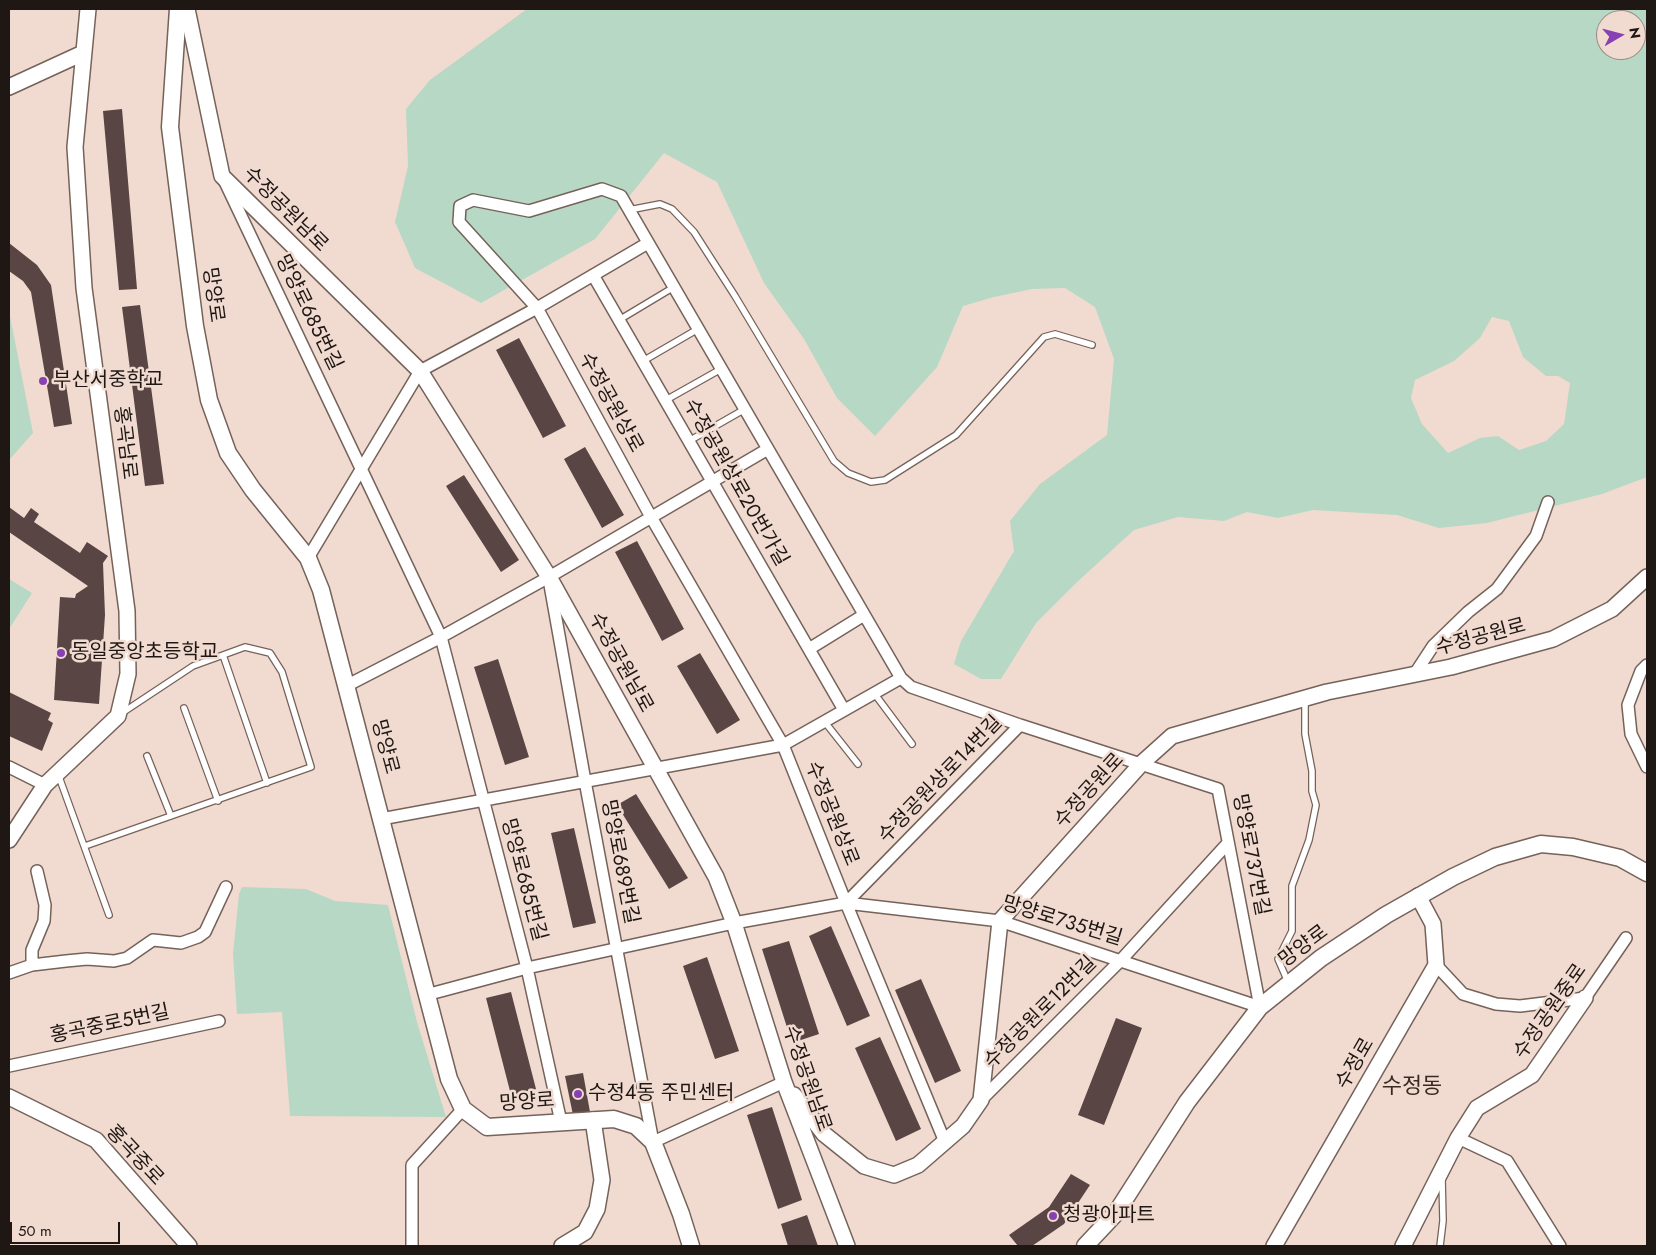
<!DOCTYPE html>
<html>
<head>
<meta charset="utf-8">
<style>
	body { margin:0 }
	#map { position:relative; width:1656px; height:1255px; overflow:hidden; background:#f1dbd1; font-family:Jost,sans-serif }
	canvas { display:block }
	.frame { position:absolute; inset:0; border:10px solid #1e1713; pointer-events:none }
	.north { position:absolute; left:1596px; top:10px; width:50px; height:50px; box-sizing:border-box; background:#f1dbd1; border:1px solid #9d8d85; border-radius:50%; rotate:82deg; font-size:14px; font-weight:700; line-height:20px; text-align:center; color:#1e1713 }
	.north::after { content:''; display:block; margin:auto; width:18px; height:22px; background:#8841b3; clip-path:polygon(50% 0,100% 100%,50% 72%,0 100%) }
	.scale { position:absolute; left:10px; top:1222px; width:110px; height:22px; box-sizing:border-box; border:2px solid #1e1713; border-top:0; padding-left:6px; font-size:15px; line-height:18px; white-space:nowrap; color:#1e1713; -webkit-text-stroke:4px #f1dbd1; paint-order:stroke }
</style>
</head>
<body>
<div id="map">
<canvas width="1656" height="1255"></canvas>
<div class="frame"></div>
<div class="north">N</div>
<div class="scale">50 m</div>
</div>
<script>
const ctx = document.querySelector('canvas').getContext('2d');
ctx.lineJoin = 'round';
function paint(path, color) { ctx.fillStyle = color; ctx.fill(path, 'evenodd'); }
const toPath = rows => new Path2D(rows.map(r => 'M' + r).join(''));
function strokePath(path, color, width, dash) { ctx.strokeStyle = color; ctx.lineWidth = width; ctx.lineCap = dash ? 'butt' : 'round'; ctx.setLineDash(dash || []); ctx.stroke(path); }
function label(font, color, halo, rows, align = 'center') {
  ctx.font = font + ' Jost,"Noto Sans KR",sans-serif'; ctx.lineWidth = 5; ctx.setLineDash([]); ctx.textBaseline = 'middle'; ctx.strokeStyle = halo; ctx.fillStyle = color; for (const [text, x, y, turn = 0] of rows) {
    ctx.save(); ctx.translate(x, y); ctx.rotate((+turn || 0) * Math.PI / 180); ctx.textAlign = isNaN(turn) ? turn : align; if (halo) ctx.strokeText(text, 0, 0); ctx.fillText(text, 0, 0); ctx.restore();
  }
}
paint(toPath([
	[527,9,1647,9,1647,477,1602,494,1487,523,1439,528,1397,515,1313,510,1278,518,1247,512,1224,521,1178,517,1134,530,1076,583,1036,623,1001,679,981,679,954,664,961,641,1014,551,1010,521,1040,484,1107,435,1114,359,1095,307,1065,288,1032,289,994,297,963,306,937,367,875,436,837,398,804,339,764,283,717,182,664,153,595,239,481,303,415,268,395,222,408,166,406,109,430,80],
	[1606,20,1636,20,1636,50,1606,50],
	[1492,317,1509,321,1523,357,1546,376,1558,376,1570,383,1564,424,1546,441,1519,450,1498,436,1480,438,1448,453,1422,424,1411,398,1415,380,1454,361,1480,338],
	[9,311,33,433,9,460],
	[9,579,32,593,9,629],
	[242,887,306,889,335,901,388,905,417,1022,446,1117,290,1116,282,1012,237,1014,233,954,239,894]
]), '#b6d8c4');
paint(toPath([
	[122,109,137,289,119,290,103,111],
	[9,243,37,265,51,285,72,424,54,427,31,292,23,281,9,271],
	[140,305,164,484,145,486,122,307],
	[519,338,566,426,543,438,496,350],
	[585,447,624,515,602,528,564,459],
	[464,475,519,560,501,572,446,486],
	[9,507,24,518,31,508,39,514,34,522,80,553,87,542,108,556,103,563,105,615,99,704,54,700,60,597,75,598,76,594,88,586,9,532],
	[637,541,684,629,662,641,615,552],
	[700,653,740,720,717,734,677,666],
	[498,659,529,757,505,765,474,667],
	[9,692,51,713,48,720,53,723,42,751,9,736],
	[636,794,688,878,669,889,617,805],
	[574,828,596,923,573,928,551,833],
	[831,926,870,1016,847,1026,809,936],
	[789,941,819,1034,792,1043,762,949],
	[707,957,739,1051,715,1059,683,966],
	[921,979,961,1071,935,1083,895,990],
	[511,992,536,1089,511,1095,486,998],
	[1116,1018,1142,1028,1104,1125,1078,1115],
	[880,1037,921,1129,896,1141,855,1048],
	[583,1073,590,1112,573,1115,565,1076],
	[772,1107,802,1200,778,1209,747,1115],
	[1071,1174,1090,1185,1064,1224,1032,1246,1018,1246,1009,1235,1049,1207],
	[807,1215,818,1246,788,1246,781,1224]
]), '#594543');
const service = toPath([
	[629,210,660,204,672,209,694,232,735,296,834,461,848,473,871,482,885,480,956,435,1044,337,1055,334,1092,345],
	[619,320,674,287],
	[643,361,698,329],
	[666,400,721,369],
	[689,441,745,409],
	[223,655,267,783],
	[874,693,912,744],
	[184,708,218,801],
	[824,721,858,764],
	[147,756,171,816],
	[58,774,109,915],
	[85,846,311,767,282,672,270,653,245,647,193,666,122,713],
	[1288,982,1278,959,1292,931,1292,886,1309,840,1316,805,1312,791,1312,771,1305,734,1305,699],
	[1440,1246,1443,1221,1442,1178]
]);
const minor = toPath([
	[225,182,441,637,527,968,561,1122],
	[593,275,844,710],
	[308,558,420,371,537,308,648,243],
	[550,585,585,781,653,1142,784,1082],
	[809,649,864,615],
	[1647,665,1641,671,1628,705,1631,734,1647,767],
	[1414,675,1433,646,1468,612,1497,589,1536,536,1548,502],
	[346,686,441,637,549,577,768,449],
	[9,767,45,785],
	[381,819,783,745,901,678],
	[846,903,1020,725],
	[32,965,32,950,44,921,45,905,37,871],
	[1436,965,1463,994,1496,1004,1520,1006,1585,998,1626,938],
	[9,973,32,965,66,961,87,959,114,961,127,958,153,940,181,943,198,937,205,932,226,887],
	[426,995,527,968,734,923,846,903,1000,921,1260,1007,1218,789,1020,725,911,687,901,678,621,196,602,189,529,211,473,200,460,206,459,222,537,308,651,517,783,745,846,903,945,1142],
	[9,1066,219,1021],
	[981,1100,1121,960,1228,843],
	[1458,1138,1507,1161,1560,1246],
	[412,1246,412,1165,463,1109]
]);
const tertiary = toPath([
	[187,9,222,176,420,371,549,577,716,877,734,923,784,1082,847,1246],
	[9,87,83,53],
	[9,840,45,785,118,716,128,674,127,611,84,288,75,147,88,9],
	[794,1095,824,1134,864,1166,894,1175,918,1165,963,1126,981,1100,1000,921,1142,763,1172,736,1327,692,1451,667,1553,639,1612,609,1647,577],
	[9,1097,96,1140,189,1246],
	[562,1246,585,1232,597,1209,602,1180,593,1120],
	[1274,1246,1436,965,1433,924,1418,896],
	[1403,1246,1458,1138,1477,1108,1532,1075,1585,998]
]);
const secondary = toPath([
	[178,9,170,127,195,326,209,400,228,453,253,490,308,558,321,590,449,1079,463,1109,487,1127,614,1119,636,1126,653,1142,681,1214,691,1246],
	[1085,1246,1116,1213,1187,1102,1260,1007,1321,958,1386,915,1453,877,1495,857,1541,844,1573,847,1620,858,1647,873]
]);
strokePath(service, '#756259', 8);
strokePath(minor, '#756259', 14);
strokePath(tertiary, '#756259', 18);
strokePath(secondary, '#756259', 19);
strokePath(service, '#fff', 5.5);
strokePath(minor, '#fff', 11);
strokePath(tertiary, '#fff', 15);
strokePath(secondary, '#fff', 16);
for (const [x, y, r, color] of [
	[43,381,5,"#8841b3"],
	[61,653,5,"#8841b3"],
	[578,1094,5,"#8841b3"],
	[1053,1216,5,"#8841b3"]
]) { const dot = new Path2D(); dot.arc(x, y, r, 0, 2 * Math.PI); ctx.fillStyle = color; ctx.fill(dot); strokePath(dot, '#f1dbd1', 2); }
label('20px', '#1e1713', '#f1dbd1', [
	["수정공원남로",285,210,45],
	["망양로",212,295,82],
	["망양로685번길",308,313,64],
	["수정공원상로",610,403,61],
	["홍곡남로",124,443,83],
	["수정공원상로20번가길",735,483,60],
	["수정공원로",1481,638,-15],
	["수정공원남로",620,663,61],
	["망양로",384,747,75],
	["수정공원상로14번길",941,780,-46],
	["수정공원로",1090,791,-48],
	["수정공원상로",831,814,68],
	["망양로737번길",1250,855,79],
	["망양로689번길",619,862,79],
	["망양로685번길",523,880,75],
	["망양로735번길",1062,922,17],
	["망양로",1304,947,-37],
	["수정공원중로",1551,1012,-55],
	["수정공원로12번길",1041,1013,-45],
	["홍곡중로5번길",110,1025,-12],
	["수정로",1356,1064,-60],
	["수정공원남로",806,1079,71],
	["망양로",527,1103,-4],
	["홍곡중로",134,1156,47]
]);
label('20px', '#1e1713', '#f1dbd1', [
	["부산서중학교",53,381],
	["동일중앙초등학교",71,653],
	["수정4동 주민센터",588,1094],
	["청광아파트",1063,1216]
], 'left');
label('22px', '#3b2a22', '#f1dbd1', [
	["수정동",1412,1088]
]);
</script>
</body>
</html>
